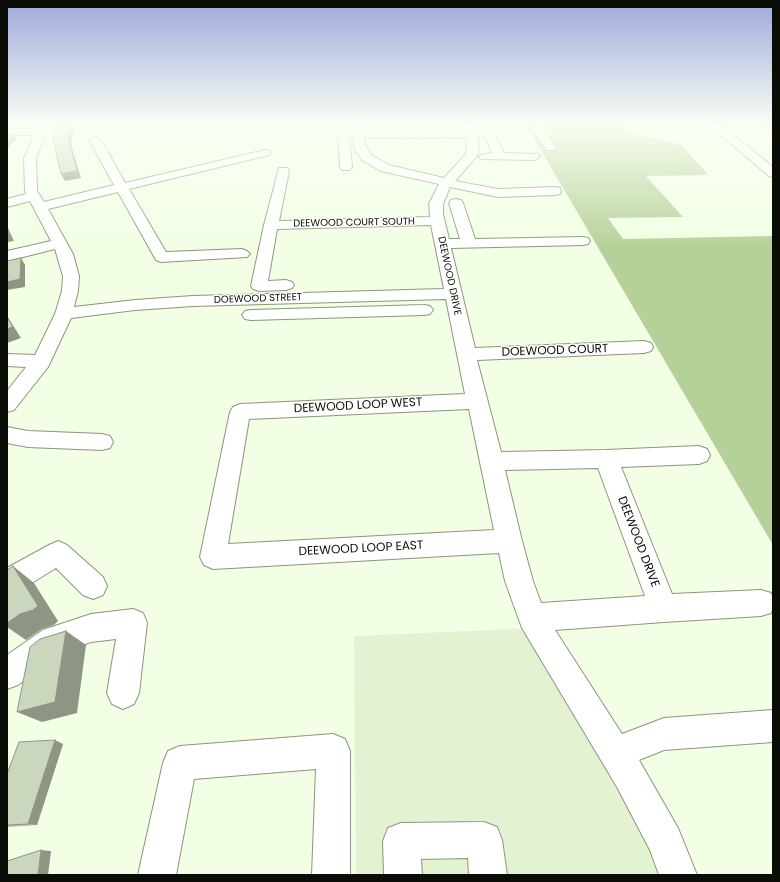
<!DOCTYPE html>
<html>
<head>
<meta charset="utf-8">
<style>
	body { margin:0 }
	#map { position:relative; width:780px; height:882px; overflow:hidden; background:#f2ffe4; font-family:Poppins,sans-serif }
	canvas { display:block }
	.frame { position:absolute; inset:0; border:8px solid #090d05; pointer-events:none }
</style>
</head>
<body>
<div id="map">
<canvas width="780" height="882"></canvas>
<div class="frame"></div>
</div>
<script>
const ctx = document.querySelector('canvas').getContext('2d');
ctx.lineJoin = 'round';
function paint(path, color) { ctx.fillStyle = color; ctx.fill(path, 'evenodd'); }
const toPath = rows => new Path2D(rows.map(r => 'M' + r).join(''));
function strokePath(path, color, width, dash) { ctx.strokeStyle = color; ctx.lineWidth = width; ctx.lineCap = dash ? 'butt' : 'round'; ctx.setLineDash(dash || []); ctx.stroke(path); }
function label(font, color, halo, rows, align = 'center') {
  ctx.font = font + ' Poppins,sans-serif'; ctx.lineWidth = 3; ctx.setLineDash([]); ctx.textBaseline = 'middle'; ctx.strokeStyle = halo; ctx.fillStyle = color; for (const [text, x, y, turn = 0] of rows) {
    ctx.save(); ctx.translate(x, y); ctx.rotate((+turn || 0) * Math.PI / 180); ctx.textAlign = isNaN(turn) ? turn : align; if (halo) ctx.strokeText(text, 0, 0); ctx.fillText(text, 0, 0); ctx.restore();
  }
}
paint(toPath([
	[538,628,665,875,356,875,354,636]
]), '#e3f3d2');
paint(toPath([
	[526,125,615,125,637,135,669,141,681,145,705,171,707,175,646,176,683,217,608,218,623,239,773,236,773,545],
	[719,125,773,125,773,137,759,127,722,127]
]), '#b6d099');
const minor = toPath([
	[38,125,48,125,36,159,37,191,44,202,114,185,89,140,95,137,101,140,125,183,265,150,269,151,271,153,269,155,129,189,166,252,242,249,247,251,250,254,247,257,161,262,156,260,118,192,48,209,73,254,79,276,78,291,74,307,135,300,193,296,444,289,431,225,277,229,268,281,286,280,292,282,294,285,292,288,286,290,259,291,253,289,251,286,264,225,279,168,287,168,289,171,279,221,430,217,429,204,439,184,381,171,363,161,355,150,353,138,349,138,352,167,350,170,342,170,340,167,338,135,339,133,353,132,353,125,363,125,364,131,463,130,462,125,472,125,474,130,493,131,504,153,538,154,540,156,538,158,534,160,481,159,479,157,481,155,492,153,485,136,477,136,479,142,478,155,455,181,498,189,555,187,560,188,561,191,560,194,555,195,498,197,450,187,443,204,443,214,449,239,460,239,449,203,451,200,456,199,461,200,463,203,475,239,583,237,588,238,590,241,588,244,583,245,451,248,475,348,644,341,651,343,653,347,651,351,644,353,477,360,501,452,606,450,699,446,707,449,710,455,707,461,699,464,621,467,672,594,761,590,771,593,773,599,773,607,771,613,761,616,664,622,555,630,622,734,664,718,773,710,773,742,664,750,639,760,678,828,697,875,659,875,650,850,617,787,522,628,505,581,499,553,213,569,204,565,200,557,230,412,233,407,240,404,465,394,446,299,193,306,135,310,71,318,48,367,14,410,7,412,7,391,26,367,7,366,7,354,35,355,55,314,62,291,63,276,55,249,7,261,7,251,51,241,30,201,7,207,7,199,26,194,25,191,24,159,34,135,7,135,7,129,36,129,38,125],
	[466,137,467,142,466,154,444,178,389,165,371,155,365,145,364,138,466,137],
	[469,409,494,530,228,544,249,419,469,409],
	[598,468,645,596,541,603,533,581,522,541,505,470,598,468],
	[530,125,540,125,556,148,554,150,546,150,530,125],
	[709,125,721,125,773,167,773,177,769,176,709,125],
	[424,305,430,306,433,310,430,314,424,315,251,320,245,319,242,315,245,311,251,310,424,305],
	[7,427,28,431,102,434,110,436,113,442,110,448,102,450,28,447,7,443,7,427],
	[58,541,67,545,103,577,107,586,103,595,93,599,83,595,56,568,17,592,7,596,7,568,49,545,58,541],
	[133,609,143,613,147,623,139,693,134,704,123,709,112,704,107,693,116,639,91,642,61,652,18,685,7,689,7,655,43,630,91,614,133,609],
	[333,734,345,739,350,751,350,875,312,875,316,769,194,779,176,875,138,875,163,763,168,751,180,746,333,734],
	[484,822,497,827,502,840,507,875,469,875,468,858,421,859,422,875,384,875,383,841,388,828,401,823,484,822]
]);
strokePath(minor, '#8a967d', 2);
paint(minor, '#fff');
paint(toPath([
	[63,744,37,825,7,827,7,774]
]), '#aeb9a3');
paint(toPath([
	[71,125,76,125,71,144,81,178,65,181,61,174,68,138],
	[14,135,16,139,7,149,7,143],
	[7,226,14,241,7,242],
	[21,258,25,265,25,287,7,290,7,282],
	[7,316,21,338,7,343],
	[13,566,34,583,58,621,54,625,42,629,26,640,7,627,7,623,20,614],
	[66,631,86,645,77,713,42,722,17,712],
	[55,740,63,744,37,825,28,824],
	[41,850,51,851,48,875,38,875]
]), '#8d9684');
const building = toPath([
	[58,125,71,125,68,138,77,171,61,174,53,139,58,125],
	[14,135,7,143,7,136,14,135],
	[7,228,9,234,7,234,7,228],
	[21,258,20,279,7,282,7,261,21,258],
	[7,317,13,327,7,329,7,317],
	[13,566,38,606,33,610,20,614,7,623,7,570,13,566],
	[66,631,55,702,17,712,30,647,40,639,66,631],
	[55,740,28,824,7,825,7,774,19,742,55,740],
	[41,850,38,875,7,875,7,861,41,850]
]);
paint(building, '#cad7bd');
strokePath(building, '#8d9684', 1);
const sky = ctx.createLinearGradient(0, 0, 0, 249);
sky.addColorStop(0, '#9fa8dd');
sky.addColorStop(0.5, '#f9fff3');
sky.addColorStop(1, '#f9fff300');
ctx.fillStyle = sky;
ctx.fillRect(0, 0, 780, 249);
label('10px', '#090d05', '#fff', [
	["DEEWOOD COURT SOUTH",354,223,-1],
	["DEEWOOD DRIVE",449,276,78],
	["DOEWOOD STREET",258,299,-2]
]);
label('12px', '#090d05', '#fff', [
	["DOEWOOD COURT",555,351,-2],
	["DEEWOOD LOOP WEST",358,406,-3],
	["DEEWOOD DRIVE",638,542,69],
	["DEEWOOD LOOP EAST",361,549,-3]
]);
</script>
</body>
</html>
